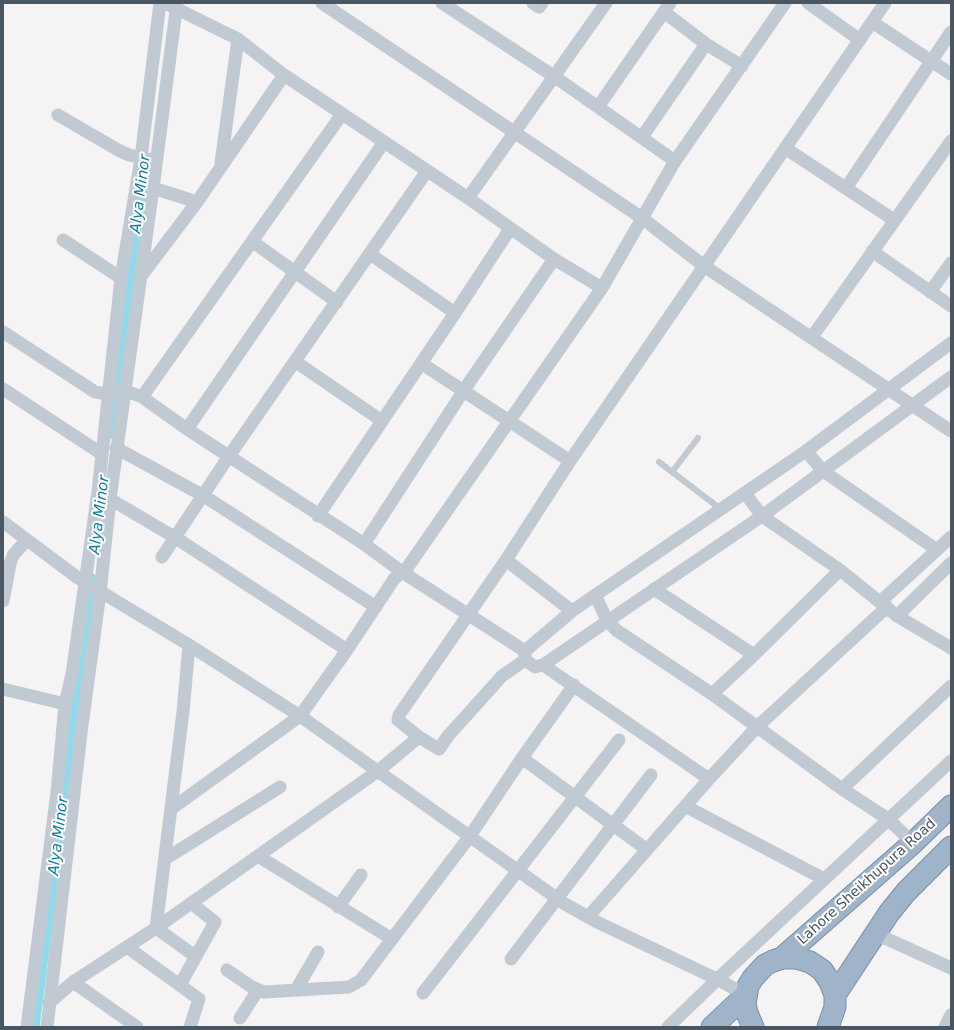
<!DOCTYPE html>
<html>
<head>
<meta charset="utf-8">
<style>
	body { margin:0 }
	#map { position:relative; width:954px; height:1030px; overflow:hidden; background:#f5f3f3; font-family:"DejaVu Sans",sans-serif }
	canvas { display:block }
	.frame { position:absolute; inset:0; border:4px solid #4a5661; pointer-events:none }
</style>
</head>
<body>
<div id="map">
<canvas width="954" height="1030"></canvas>
<div class="frame"></div>
</div>
<script>
const ctx = document.querySelector('canvas').getContext('2d');
ctx.lineJoin = 'round';
const toPath = rows => new Path2D(rows.map(r => 'M' + r).join(''));
function strokePath(path, color, width, dash) { ctx.strokeStyle = color; ctx.lineWidth = width; ctx.lineCap = dash ? 'butt' : 'round'; ctx.setLineDash(dash || []); ctx.stroke(path); }
function label(font, color, halo, rows, align = 'center') {
  ctx.font = font + ' "DejaVu Sans",sans-serif'; ctx.lineWidth = 4; ctx.setLineDash([]); ctx.textBaseline = 'middle'; ctx.strokeStyle = halo; ctx.fillStyle = color; for (const [text, x, y, turn = 0] of rows) {
    ctx.save(); ctx.translate(x, y); ctx.rotate((+turn || 0) * Math.PI / 180); ctx.textAlign = isNaN(turn) ? turn : align; if (halo) ctx.strokeText(text, 0, 0); ctx.fillText(text, 0, 0); ctx.restore();
  }
}
strokePath(toPath([
	[111,433,141,192],
	[34,1027,92,579]
]), '#90daee', 11);
const trunk = toPath([
	[782,958,913,843,951,806],
	[835,995,889,913,906,892,951,847],
	[712,1027,746,995],
	[753,1027,747,1013,745,1004,748,986,753,978,765,965,773,961,782,958,796,958,810,962,822,970,830,982,835,995,835,1007,828,1027]
]);
strokePath(trunk, '#7690ad', 23);
strokePath(toPath([
	[659,462,722,510],
	[672,472,698,438]
]), '#c1cad2', 6);
strokePath(toPath([
	[322,3,642,218,704,266,951,431],
	[442,3,555,77,675,161],
	[533,3,539,7,542,3],
	[808,3,860,40],
	[169,5,238,39,284,75,468,198,554,259,602,288],
	[664,12,706,44,742,66],
	[872,22,951,74],
	[598,107,670,3],
	[58,115,118,150,129,155,149,159],
	[642,137,706,44],
	[785,148,894,220],
	[221,163,238,39],
	[153,188,197,202],
	[846,188,951,32],
	[468,198,606,3],
	[63,240,121,278],
	[253,242,337,302],
	[872,251,951,306],
	[370,254,455,313],
	[142,275,197,202,284,75],
	[930,292,951,263],
	[3,332,95,392,100,393,124,390,142,397,187,429,364,544,402,572,525,651],
	[812,337,951,141],
	[951,343,806,451,572,611,525,651,525,660,535,667,543,665,762,516,951,377],
	[296,362,382,421],
	[421,363,570,461],
	[3,389,102,454],
	[142,397,342,114],
	[187,429,384,142],
	[116,448,204,496,376,607],
	[806,451,823,471,937,550],
	[745,493,762,516,840,570,897,616,951,648],
	[110,499,176,538,347,650],
	[318,516,455,313,510,229],
	[3,522,78,578,189,645,300,716,565,904,599,923,717,979,746,995],
	[364,544,464,390,554,259],
	[162,557,229,456,427,171],
	[506,560,572,611],
	[654,589,754,655],
	[595,595,607,620,616,630,712,694,842,789,888,819,913,843],
	[3,601,10,564,13,555,27,540],
	[880,602,951,537],
	[897,616,951,563],
	[189,645,183,712,156,928,195,956],
	[525,660,502,676,448,736,439,749,419,737,398,720,399,715,506,560,570,461,885,3],
	[543,665,709,779],
	[3,689,65,704],
	[712,694,754,655,840,570],
	[522,758,646,849],
	[842,789,951,686],
	[685,806,824,879],
	[171,809,300,716,347,650,394,579,407,568,602,288,675,161,785,3],
	[258,856,392,939],
	[165,859,280,787],
	[338,907,361,875],
	[588,917,709,779,757,727,887,607],
	[874,933,951,968],
	[127,947,199,999,190,1027],
	[511,959,651,775],
	[227,970,252,987,264,992,349,987,361,980,470,836,522,758,574,685],
	[73,982,137,1027],
	[180,985,215,922,191,903],
	[296,990,318,952],
	[423,993,619,740],
	[49,1003,73,982,156,928,378,771,419,737],
	[240,1018,258,990],
	[27,1027,57,792,65,704,72,674,98,492,121,278,141,158,160,3],
	[47,1027,81,733,100,593,110,499,153,188,177,3],
	[668,1027,724,973,951,761],
	[945,1027,951,1015]
]), '#c1cad2', 13);
strokePath(trunk, '#9fb4c9', 21);
label('14px', '#4a5661', '#fff', [
	["Lahore Sheikhupura Road",867,882,-42]
]);
label('italic 15px', '#0c7c9b', '#fff', [
	["Alya Minor",141,194,-83],
	["Alya Minor",100,515,-83],
	["Alya Minor",59,836,-83]
]);
</script>
</body>
</html>
